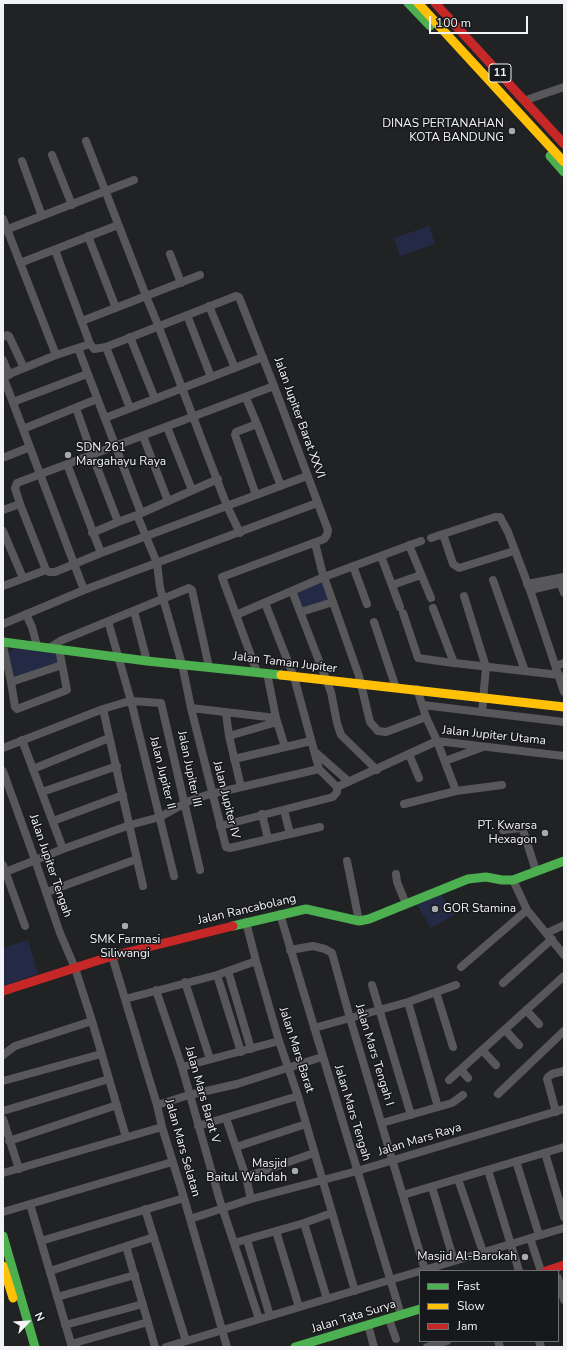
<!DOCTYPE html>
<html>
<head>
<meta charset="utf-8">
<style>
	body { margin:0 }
	#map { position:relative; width:567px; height:1350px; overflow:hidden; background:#212224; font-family:"Nunito Sans",sans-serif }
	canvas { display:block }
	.frame { position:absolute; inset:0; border:4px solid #f2f3f6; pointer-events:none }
	.legend { position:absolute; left:419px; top:1270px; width:140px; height:72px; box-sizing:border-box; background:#17181b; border:1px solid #6f7073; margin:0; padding:5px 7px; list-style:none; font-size:12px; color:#f2f3f6 }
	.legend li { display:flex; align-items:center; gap:8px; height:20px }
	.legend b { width:20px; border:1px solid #6f7073 }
	.north { position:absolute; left:8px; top:1302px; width:40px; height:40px; -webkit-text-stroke:3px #17181b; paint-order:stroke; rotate:65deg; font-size:11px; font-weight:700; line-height:16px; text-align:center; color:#f2f3f6 }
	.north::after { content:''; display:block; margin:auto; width:14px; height:18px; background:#f2f3f6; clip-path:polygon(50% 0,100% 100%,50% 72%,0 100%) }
	.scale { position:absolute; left:429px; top:16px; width:99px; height:18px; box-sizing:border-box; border:2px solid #f2f3f6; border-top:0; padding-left:5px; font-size:12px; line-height:14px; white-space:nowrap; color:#f2f3f6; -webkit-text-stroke:3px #17181b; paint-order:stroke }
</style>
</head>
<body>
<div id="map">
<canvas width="567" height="1350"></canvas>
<div class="frame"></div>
<ul class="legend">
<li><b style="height:5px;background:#4caf50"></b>Fast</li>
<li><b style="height:5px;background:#ffc107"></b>Slow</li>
<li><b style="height:5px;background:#c62828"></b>Jam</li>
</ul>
<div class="north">N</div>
<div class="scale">100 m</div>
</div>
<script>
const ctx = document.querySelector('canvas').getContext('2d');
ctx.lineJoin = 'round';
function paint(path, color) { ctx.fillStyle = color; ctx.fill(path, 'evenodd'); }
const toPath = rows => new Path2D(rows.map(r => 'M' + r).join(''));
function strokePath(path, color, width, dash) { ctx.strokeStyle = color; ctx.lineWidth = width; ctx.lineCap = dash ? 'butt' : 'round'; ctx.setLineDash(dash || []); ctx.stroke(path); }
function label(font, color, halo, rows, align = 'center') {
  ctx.font = font + ' "Nunito Sans",sans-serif'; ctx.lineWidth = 3; ctx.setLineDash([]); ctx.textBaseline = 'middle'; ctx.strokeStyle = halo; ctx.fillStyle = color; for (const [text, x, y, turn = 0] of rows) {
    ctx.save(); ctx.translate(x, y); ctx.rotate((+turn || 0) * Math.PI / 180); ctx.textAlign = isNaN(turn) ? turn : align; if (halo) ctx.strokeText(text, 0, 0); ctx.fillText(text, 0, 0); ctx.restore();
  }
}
paint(toPath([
	[429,226,435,244,400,256,394,238],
	[322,580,329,600,302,610,295,592],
	[15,647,56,651,58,663,14,678,8,654],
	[440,893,454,915,431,928,416,903],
	[28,940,38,974,3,986,3,948]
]), '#242946');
strokePath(toPath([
	[529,99,564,87],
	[86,141,146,296,158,325,227,506,240,533],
	[52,155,72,205],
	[22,161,42,216],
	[3,219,56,355],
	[3,231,134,180],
	[88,236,116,308],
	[55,250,90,344,94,349,106,347,236,296,239,297,274,386,328,530,327,535,324,539,222,577,257,672],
	[170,254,181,283],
	[20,263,118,225],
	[209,306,235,368],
	[187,315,211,377],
	[82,321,200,275],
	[3,337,7,335,9,336,24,368],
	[130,337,155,399],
	[106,347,130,408],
	[78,348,141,513],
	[3,360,9,375],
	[246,398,257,424],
	[13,402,87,374],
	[76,408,92,454,118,522,137,515,218,479],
	[105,418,263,357],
	[167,427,192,490],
	[23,429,97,399],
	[143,436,168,501],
	[5,457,30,447],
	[67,464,101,553],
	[256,495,235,435,236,432,257,424,281,486],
	[20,504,46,570],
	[3,510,20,504,15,488,17,483,274,386],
	[137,515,157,563,160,588,182,664,191,708,226,847,230,848,320,827],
	[3,531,23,578],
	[92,533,118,522],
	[443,534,453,564,459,568,514,551],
	[431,538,495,517,500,517,508,532,530,590,564,692],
	[315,543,322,571,359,676,370,722,378,731,386,732,426,717],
	[409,545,431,598],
	[381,556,400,607],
	[353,566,367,604],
	[559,579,564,593],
	[493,580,525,671],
	[527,584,564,577],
	[392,585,421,575],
	[3,586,46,570,49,572,55,572,101,553,307,476],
	[84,590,4,379,4,377,7,375,56,355,90,344],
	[530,590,560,583],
	[292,591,331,692,337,723,341,735,377,770],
	[464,596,486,667,482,712],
	[265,603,294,677,319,769,337,787],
	[433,608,454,663],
	[134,611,147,661],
	[301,612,333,602],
	[403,613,418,658,446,662,559,675],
	[26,614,32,627,37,646],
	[236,615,324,577,421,541],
	[108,621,131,701,174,876],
	[374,622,396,688],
	[3,624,84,590,317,503],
	[3,646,11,682,62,665],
	[49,648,60,641,189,588,192,590,209,667],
	[556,666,564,663],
	[267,673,276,718,285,747],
	[11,682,15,707,17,709,67,690,59,649],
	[417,689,426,717,437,741,456,791],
	[423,705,564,722],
	[191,708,276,718],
	[103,709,143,886],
	[226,713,229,736,241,787],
	[229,736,277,722],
	[22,740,63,849],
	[3,748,103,709,123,703,131,701,161,703,200,870],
	[314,751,348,781],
	[409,754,419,778],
	[234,759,311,741],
	[445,761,483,747],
	[33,769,109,738],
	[3,771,35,860,60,933,75,968,92,1021,126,1137],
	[337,787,437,741,564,756],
	[42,792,117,766],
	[404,804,456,791,502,785],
	[284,810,290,834],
	[262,814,268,839],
	[53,821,123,795],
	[220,826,333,797,337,792,337,787],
	[503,830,521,828,523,830,536,871],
	[347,861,359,921],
	[3,865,25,926],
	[3,873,63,849,130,825,160,817,189,801,207,795,319,769],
	[396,874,397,882,406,904],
	[513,880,527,910,564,955],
	[47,892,137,859],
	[280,914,401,1315],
	[246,922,256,961,279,1041,298,1096,355,1291],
	[547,933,564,925],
	[290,950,313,946,325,949,332,953,350,1018,425,1270],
	[112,956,157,1105,162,1127,184,1198,227,1347],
	[461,967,527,910],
	[228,971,251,1049],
	[217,975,241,1052],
	[185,982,210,1059],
	[503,983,552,939],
	[372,985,411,1115],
	[156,990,182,1067,220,1201,259,1319],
	[436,992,453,1047],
	[125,999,217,975,256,961],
	[408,1002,438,1107],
	[526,1010,539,1024],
	[314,1028,408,1002,456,985],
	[505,1030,519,1045],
	[482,1050,496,1065],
	[3,1055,15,1046,92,1021],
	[182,1067,279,1041],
	[461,1070,468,1078],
	[449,1080,564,976],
	[3,1081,101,1054],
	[498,1094,564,1031],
	[157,1105,189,1095,237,1084,322,1057],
	[3,1111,109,1079],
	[556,1112,547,1079,548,1077,552,1074,564,1071],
	[226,1118,246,1177,251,1199],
	[3,1119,19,1169],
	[382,1123,452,1103,463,1095],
	[198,1126,298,1096],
	[9,1141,117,1105],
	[236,1147,306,1124],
	[545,1153,564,1217],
	[516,1161,539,1235],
	[488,1170,519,1271],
	[3,1173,162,1127],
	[246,1177,314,1153],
	[458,1179,483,1252],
	[432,1187,454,1261],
	[403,1195,564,1147],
	[30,1204,72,1347],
	[145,1209,186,1341],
	[3,1212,172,1162],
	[190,1219,251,1199,357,1171,564,1109],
	[304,1223,327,1299],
	[276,1231,299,1307],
	[530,1238,541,1271],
	[247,1240,270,1316],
	[41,1241,184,1198],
	[234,1243,304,1223,332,1213],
	[126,1246,155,1347],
	[50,1271,154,1237],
	[421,1271,564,1228],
	[558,1278,564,1300],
	[57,1297,135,1275],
	[389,1319,396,1339],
	[65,1325,143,1304],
	[368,1325,374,1347],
	[498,1341,500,1347],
	[539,1341,541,1347],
	[71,1344,148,1322],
	[166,1347,420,1271],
	[427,1347,447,1341]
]), '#58585a', 8);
strokePath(toPath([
	[408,3,430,26],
	[550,156,564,172],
	[3,642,147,661,281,675],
	[233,926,306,909,359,921,369,919,468,879,486,877,502,880,513,880,564,861],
	[3,1236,35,1347],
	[295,1347,420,1309]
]), '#4caf50', 9);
strokePath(toPath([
	[418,3,564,162],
	[281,675,564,707],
	[3,1266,13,1298]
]), '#ffc107', 9);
strokePath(toPath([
	[435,3,564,144],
	[3,991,112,956,233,926],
	[546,1271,564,1265]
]), '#c62828', 9);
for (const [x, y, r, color] of [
	[512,131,4,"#a9aaac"],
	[68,455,4,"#a9aaac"],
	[545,833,4,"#a9aaac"],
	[435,909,4,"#a9aaac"],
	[125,926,4,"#a9aaac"],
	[295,1171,4,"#a9aaac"],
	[525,1257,4,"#a9aaac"]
]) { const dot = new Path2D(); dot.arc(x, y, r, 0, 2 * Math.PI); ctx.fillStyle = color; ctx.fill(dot); strokePath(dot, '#17181b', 1.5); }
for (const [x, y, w] of [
	[500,73,22]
]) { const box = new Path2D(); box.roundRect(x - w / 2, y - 9, w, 18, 3); ctx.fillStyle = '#17181b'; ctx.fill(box); strokePath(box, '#f2f3f6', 1); }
label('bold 11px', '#f2f3f6', null, [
	["11",500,73]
]);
label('12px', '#f2f3f6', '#17181b', [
	["DINAS PERTANAHAN",504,124],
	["KOTA BANDUNG",504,138],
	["SDN 261",76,448,"left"],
	["Margahayu Raya",76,462,"left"],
	["PT. Kwarsa",537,826],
	["Hexagon",537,840],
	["GOR Stamina",443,909,"left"],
	["SMK Farmasi",125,940,"center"],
	["Siliwangi",125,954,"center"],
	["Masjid",287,1164],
	["Baitul Wahdah",287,1178],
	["Masjid Al-Barokah",517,1257]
], 'right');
label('12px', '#f2f3f6', '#17181b', [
	["Jalan Jupiter Barat XXVI",299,418,70],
	["Jalan Taman Jupiter",285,663,7],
	["Jalan Jupiter Utama",494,736,6],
	["Jalan Jupiter III",189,769,78],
	["Jalan Jupiter II",162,773,76],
	["Jalan Jupiter IV",226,800,76],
	["Jalan Jupiter Tengah",50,866,71],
	["Jalan Rancabolang",247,910,-13],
	["Jalan Mars Barat",296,1050,72],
	["Jalan Mars Tengah I",374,1055,73],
	["Jalan Mars Barat V",202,1095,74],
	["Jalan Mars Tengah",352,1113,73],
	["Jalan Mars Raya",420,1140,-17],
	["Jalan Mars Selatan",182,1148,74],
	["Jalan Tata Surya",354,1317,-17]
]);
</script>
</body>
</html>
